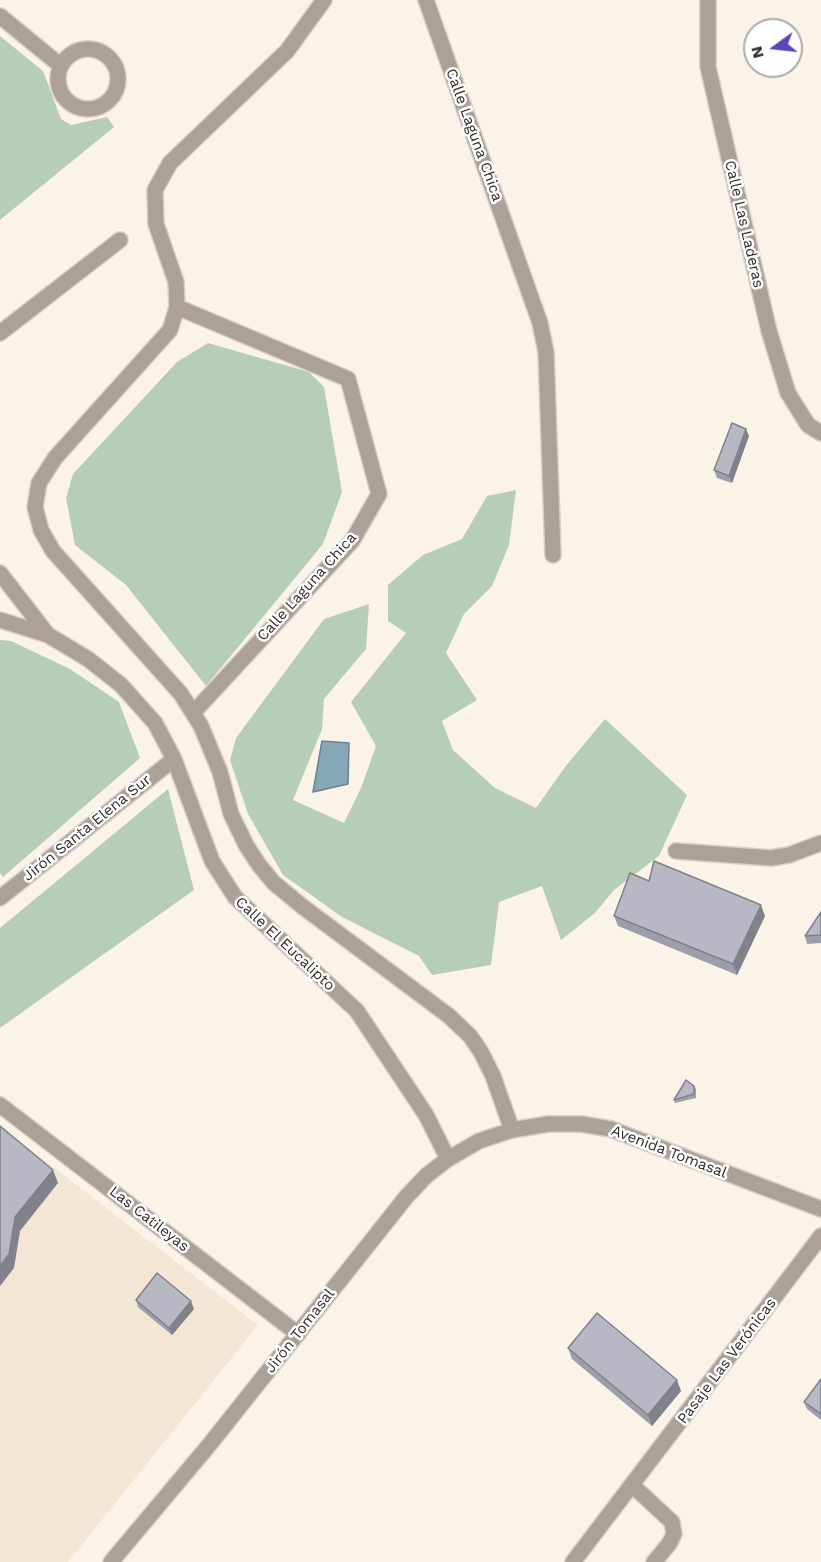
<!DOCTYPE html>
<html>
<head>
<meta charset="utf-8">
<style>
	body { margin:0 }
	#map { position:relative; width:821px; height:1562px; overflow:hidden; background:#fbf3e8; font-family:"Work Sans",sans-serif }
	canvas { display:block }
	.north { position:absolute; left:743px; top:18px; width:60px; height:60px; box-sizing:border-box; background:#fff; border:2px solid #acaba9; border-radius:50%; rotate:255deg; font-size:16px; font-weight:700; line-height:24px; text-align:center; color:#2f2c28 }
	.north::after { content:''; display:block; margin:auto; width:21px; height:27px; background:#5a45bd; clip-path:polygon(50% 0,100% 100%,50% 72%,0 100%) }
</style>
</head>
<body>
<div id="map">
<canvas width="821" height="1562"></canvas>
<div class="north">N</div>
</div>
<script>
const ctx = document.querySelector('canvas').getContext('2d');
ctx.lineJoin = 'round';
function paint(path, color) { ctx.fillStyle = color; ctx.fill(path, 'evenodd'); }
const toPath = rows => new Path2D(rows.map(r => 'M' + r).join(''));
function strokePath(path, color, width, dash) { ctx.strokeStyle = color; ctx.lineWidth = width; ctx.lineCap = dash ? 'butt' : 'round'; ctx.setLineDash(dash || []); ctx.stroke(path); }
function label(font, color, halo, rows, align = 'center') {
  ctx.font = font + ' "Work Sans",sans-serif'; ctx.lineWidth = 5; ctx.setLineDash([]); ctx.textBaseline = 'middle'; ctx.strokeStyle = halo; ctx.fillStyle = color; for (const [text, x, y, turn = 0] of rows) {
    ctx.save(); ctx.translate(x, y); ctx.rotate((+turn || 0) * Math.PI / 180); ctx.textAlign = isNaN(turn) ? turn : align; if (halo) ctx.strokeText(text, 0, 0); ctx.fillText(text, 0, 0); ctx.restore();
  }
}
paint(toPath([
	[0,1126,258,1325,68,1562,0,1562]
]), '#f3e6d4');
paint(toPath([
	[0,36,43,71,61,119,71,125,107,117,114,127,0,220],
	[208,343,309,372,324,387,342,492,323,544,206,686,126,585,75,545,66,498,73,474,177,362],
	[516,490,509,545,492,586,464,614,446,653,477,700,442,721,453,750,495,788,536,808,565,767,605,719,687,795,659,856,614,890,595,913,561,940,542,886,499,902,491,965,432,975,419,956,342,917,283,875,248,814,230,760,236,738,324,619,369,604,366,649,324,699,322,729,293,800,344,823,361,788,376,746,351,702,406,633,388,621,388,585,423,555,462,539,487,496],
	[0,640,11,641,70,669,119,702,140,758,3,877,0,873],
	[168,789,194,890,0,1028,0,928]
]), '#b6ceb8');
const water = toPath([
	[322,741,349,743,348,784,313,792,322,741]
]);
paint(water, '#86a7b7');
strokePath(water, '#6c828c', 1.5);
const minor = toPath([
	[324,0,287,51,170,163,155,190,156,224,176,282,177,307,170,330,55,458,39,483,35,507,41,530,53,551,181,694,201,726,220,772,231,814,246,845,259,865,274,883,303,907,449,1016,470,1036,481,1052,493,1076,512,1130],
	[426,0,540,323,546,352,553,555],
	[708,0,708,67,769,331,788,393,808,425,821,433],
	[0,16,61,66],
	'58 79a30 30 0 1 1 60 0a30 30 0 1 1-60 0Z',
	[177,307,348,379,379,494,352,541,193,713],
	[0,333,120,240],
	[0,573,48,635],
	[0,620,48,635,88,659,121,685,155,723,174,759,212,861,235,897,357,1011,426,1115,448,1159],
	[676,851,771,858,789,855,821,843],
	[0,898,174,759],
	[0,1105,298,1334],
	[632,1485,672,1522,674,1534,669,1544,654,1562],
	[573,1562,821,1236]
]);
const tertiary = toPath([
	[111,1562,210,1444,407,1196,427,1175,448,1159,479,1141,512,1130,548,1124,581,1124,611,1129,821,1209]
]);
strokePath(minor, '#d6cfc5', 18);
strokePath(tertiary, '#d6cfc5', 18);
strokePath(minor, '#aba196', 15);
strokePath(tertiary, '#aba196', 15);
paint(toPath([
	[749,436,732,483,717,478,714,470],
	[649,881,765,916,737,975,618,926,614,916],
	[821,912,821,943,807,944,805,936],
	[694,1086,696,1089,696,1098,675,1103,674,1100],
	[136,1300,194,1309,172,1335,138,1307],
	[568,1348,681,1391,652,1426,572,1359],
	[821,1379,821,1420,807,1409,804,1402]
]), '#9d9ea9');
paint(toPath([
	[746,429,749,436,732,483,729,476],
	[761,905,765,916,737,975,733,964],
	[53,1170,58,1183,20,1231,14,1268,0,1286,0,1266,15,1217],
	[191,1301,194,1309,172,1335,169,1328],
	[677,1380,681,1391,652,1426,648,1415]
]), '#808189');
const building = toPath([
	[732,423,746,429,729,476,714,470,732,423],
	[654,861,761,905,733,964,614,916,630,873,649,881,654,861],
	[821,912,821,935,805,936,821,912],
	[686,1080,694,1086,694,1094,674,1100,686,1080],
	[0,1126,53,1170,15,1217,9,1254,0,1266,0,1126],
	[157,1273,191,1301,169,1328,136,1300,157,1273],
	[597,1313,677,1380,648,1415,568,1348,597,1313],
	[821,1379,821,1414,804,1402,821,1379]
]);
paint(building, '#b7b8c4');
strokePath(building, '#808189', 1.5);
label('15px', '#2f2c28', '#fff', [
	["Calle Laguna Chica",474,135,70],
	["Calle Las Laderas",744,224,77],
	["Calle Laguna Chica",307,587,-48],
	["Jirón Santa Elena Sur",87,828,-39],
	["Calle El Eucalipto",285,944,43],
	["Avenida Tomasal",669,1152,21],
	["Las Catileyas",149,1219,38],
	["Jirón Tomasal",300,1331,-52],
	["Pasaje Las Verónicas",727,1361,-53]
]);
</script>
</body>
</html>
